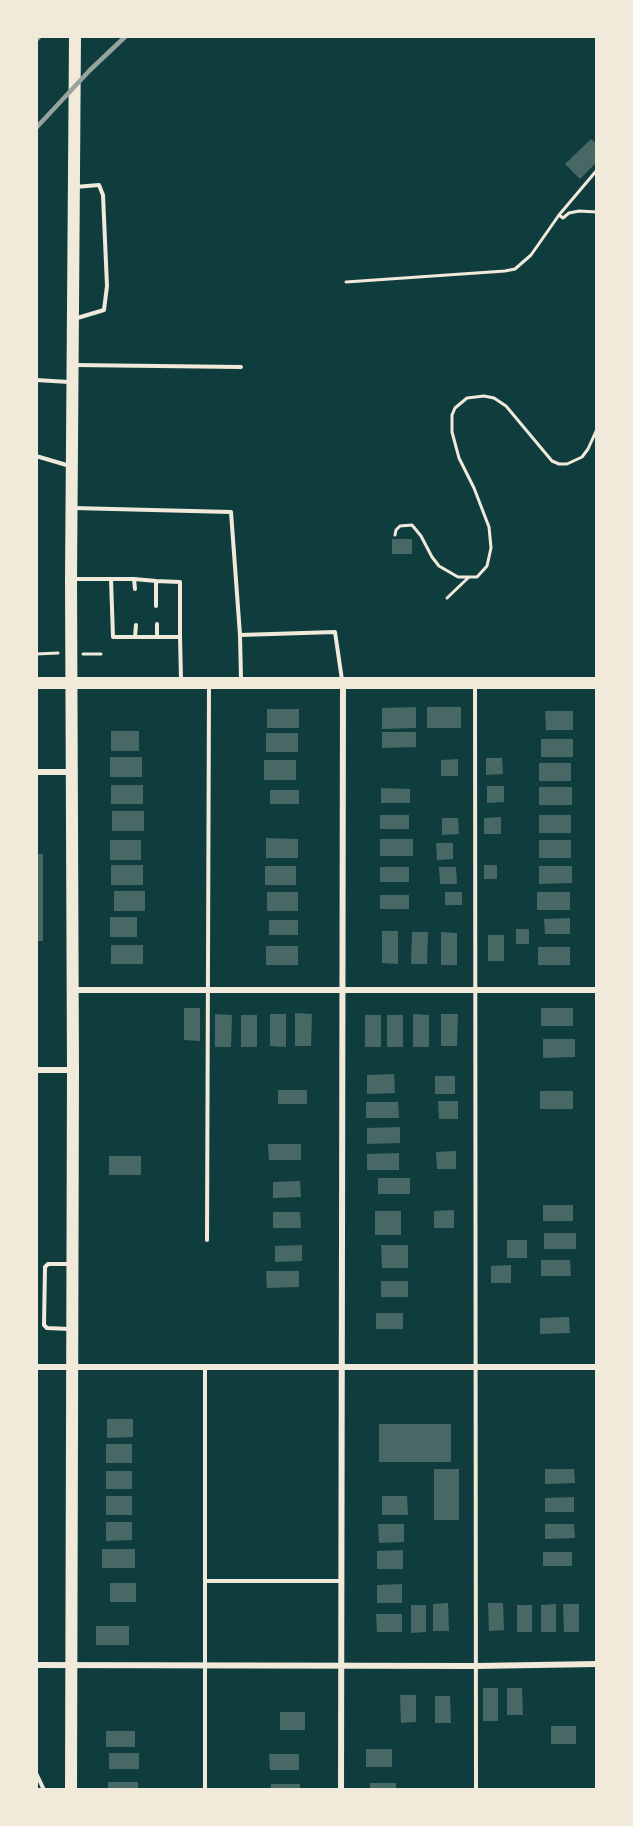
<!DOCTYPE html>
<html>
<head>
<meta charset="utf-8">
<style>
	body { margin:0 }
	#map { position:relative; width:633px; height:1826px; overflow:hidden; background:#0f3d3e; font-family:"Varela Round",sans-serif }
	canvas { display:block }
	.frame { position:absolute; inset:0; border:38px solid #f1e9da; pointer-events:none }
</style>
</head>
<body>
<div id="map">
<canvas width="633" height="1826"></canvas>
<div class="frame"></div>
</div>
<script>
const ctx = document.querySelector('canvas').getContext('2d');
ctx.lineJoin = 'round';
function paint(path, color) { ctx.fillStyle = color; ctx.fill(path, 'evenodd'); }
const toPath = rows => new Path2D(rows.map(r => 'M' + r).join(''));
function strokePath(path, color, width, dash) { ctx.strokeStyle = color; ctx.lineWidth = width; ctx.lineCap = dash ? 'butt' : 'round'; ctx.setLineDash(dash || []); ctx.stroke(path); }
paint(toPath([
	[591,139,597,144,597,162,580,179,565,164],
	[392,539,412,539,412,554,392,554],
	[416,707,416,728,382,729,382,708],
	[427,707,461,707,461,728,427,728],
	[267,709,299,709,299,728,267,728],
	[545,711,573,711,573,730,546,730],
	[111,731,139,731,139,751,111,751],
	[382,732,416,732,416,747,382,748],
	[266,733,298,733,298,752,266,752],
	[541,739,573,739,573,757,541,757],
	[110,757,142,757,142,777,110,777],
	[486,758,502,758,503,774,486,775],
	[458,759,458,776,441,776,441,760],
	[264,760,296,760,296,780,264,780],
	[539,763,571,763,571,781,539,781],
	[111,785,143,785,143,804,111,804],
	[487,786,504,786,504,802,487,803],
	[539,787,572,787,572,805,539,805],
	[381,788,410,789,410,803,381,803],
	[270,790,299,790,299,804,270,804],
	[112,811,144,811,144,831,112,831],
	[380,815,409,815,409,829,380,829],
	[539,815,571,815,571,833,539,833],
	[501,817,501,834,484,834,484,818],
	[442,818,458,818,459,834,442,835],
	[266,838,298,839,298,858,266,858],
	[380,839,413,839,413,856,380,856],
	[110,840,141,840,141,860,110,860],
	[539,840,571,840,571,858,539,858],
	[436,843,453,843,453,859,437,860],
	[36,854,43,854,43,941,36,941],
	[111,865,143,865,143,885,111,885],
	[484,865,497,865,497,879,484,879],
	[265,866,296,866,296,885,265,885],
	[539,866,572,866,572,883,539,884],
	[380,867,409,867,409,882,380,882],
	[439,867,456,867,457,884,440,884],
	[114,891,145,891,145,911,114,911],
	[267,892,298,892,298,911,267,911],
	[445,892,462,892,462,905,445,905],
	[537,892,570,892,570,910,537,910],
	[380,895,409,895,409,909,380,909],
	[110,917,137,917,137,937,110,937],
	[570,918,570,934,545,934,544,919],
	[269,920,298,920,298,935,269,935],
	[516,929,529,929,529,944,516,944],
	[382,931,398,931,398,964,382,963],
	[412,932,428,932,427,964,411,964],
	[441,932,457,933,457,965,441,965],
	[488,935,504,935,504,961,488,961],
	[111,945,143,945,143,964,111,964],
	[266,946,298,946,298,965,266,965],
	[538,947,570,947,570,965,538,965],
	[184,1008,200,1008,200,1041,184,1040],
	[541,1008,573,1008,573,1026,541,1026],
	[295,1013,312,1014,311,1046,295,1046],
	[215,1014,232,1015,231,1047,215,1047],
	[270,1014,286,1014,286,1047,270,1046],
	[413,1014,429,1015,429,1047,413,1047],
	[441,1014,458,1014,457,1046,441,1046],
	[241,1015,257,1015,257,1047,241,1047],
	[365,1015,381,1015,381,1047,365,1047],
	[387,1015,403,1015,403,1047,387,1047],
	[543,1039,575,1039,575,1057,543,1058],
	[394,1074,395,1093,367,1094,367,1075],
	[435,1076,455,1076,455,1094,435,1094],
	[278,1090,307,1090,307,1104,278,1104],
	[540,1091,573,1091,573,1109,540,1109],
	[438,1101,458,1101,458,1119,439,1119],
	[366,1102,398,1102,399,1118,366,1118],
	[400,1127,400,1143,367,1144,367,1128],
	[268,1144,301,1144,301,1160,269,1160],
	[456,1151,456,1169,437,1169,436,1152],
	[399,1153,399,1170,367,1170,367,1154],
	[109,1156,141,1156,141,1175,109,1175],
	[378,1178,410,1178,410,1194,378,1194],
	[300,1181,301,1197,273,1198,273,1182],
	[543,1205,573,1205,573,1221,543,1221],
	[454,1210,454,1228,434,1228,434,1211],
	[375,1211,401,1211,401,1235,375,1235],
	[273,1212,300,1212,301,1228,273,1228],
	[544,1233,576,1233,576,1249,544,1249],
	[507,1240,527,1240,527,1258,507,1258],
	[302,1245,302,1261,275,1262,275,1246],
	[381,1245,408,1245,408,1268,382,1268],
	[541,1260,570,1260,571,1276,541,1276],
	[511,1265,511,1283,491,1283,491,1266],
	[266,1271,299,1271,299,1287,267,1288],
	[381,1281,408,1281,408,1297,381,1297],
	[376,1313,403,1313,403,1329,376,1329],
	[569,1317,570,1333,540,1334,540,1318],
	[107,1419,133,1419,133,1437,107,1438],
	[379,1424,451,1424,451,1462,379,1462],
	[106,1444,132,1444,132,1463,106,1463],
	[434,1469,459,1469,459,1520,434,1520],
	[545,1469,574,1469,575,1483,545,1484],
	[106,1471,132,1471,132,1489,106,1489],
	[106,1496,132,1496,132,1515,106,1515],
	[382,1496,407,1496,408,1515,382,1515],
	[574,1497,574,1512,545,1512,545,1498],
	[106,1522,132,1522,132,1540,106,1541],
	[378,1524,404,1524,404,1542,379,1543],
	[545,1524,574,1524,575,1538,545,1539],
	[102,1549,135,1549,135,1568,102,1568],
	[403,1550,403,1569,377,1569,377,1551],
	[543,1552,572,1552,572,1566,543,1566],
	[110,1583,136,1583,136,1602,110,1602],
	[402,1584,402,1603,377,1603,377,1585],
	[448,1603,449,1631,433,1631,433,1604],
	[488,1603,503,1603,504,1630,489,1631],
	[556,1604,556,1632,541,1632,541,1605],
	[563,1604,579,1604,579,1632,564,1632],
	[411,1605,426,1605,426,1632,411,1633],
	[517,1605,532,1605,532,1632,517,1632],
	[376,1614,402,1614,402,1632,377,1632],
	[96,1626,129,1626,129,1645,96,1645],
	[483,1688,498,1688,498,1721,483,1721],
	[507,1688,522,1688,523,1715,507,1715],
	[400,1695,416,1695,416,1722,401,1723],
	[435,1696,450,1696,451,1723,435,1723],
	[280,1712,305,1712,305,1730,280,1730],
	[551,1726,576,1726,576,1744,551,1744],
	[106,1731,135,1731,135,1747,106,1747],
	[366,1749,392,1749,392,1767,366,1767],
	[109,1753,139,1753,139,1769,109,1769],
	[269,1754,299,1754,299,1770,270,1770],
	[108,1782,138,1782,138,1790,108,1790],
	[370,1783,396,1783,396,1790,370,1790],
	[271,1784,300,1784,300,1790,271,1790]
]), '#486865');
strokePath(toPath([
	[559,215,563,218,569,213,579,211,597,212],
	[346,282,505,271,515,269,531,255,559,215,597,170],
	[395,535,396,530,400,526,412,525,421,536,432,557,439,566,458,577,477,577,487,566,491,548,489,527,474,488,459,458,452,432,452,415,455,408,467,398,484,396,494,398,506,406,552,461,559,464,567,464,582,457,588,449,597,429],
	[447,598,468,578],
	[36,654,58,653],
	[83,654,101,654]
]), '#f1e9da', 3);
strokePath(toPath([
	[74,319,104,310,107,286,103,195,99,185,75,187],
	[74,365,241,367],
	[36,380,69,382],
	[36,456,70,466],
	[73,508,231,512,240,635],
	[74,579,134,579,135,589],
	[111,579,113,637,157,637,157,624],
	[134,579,156,581,156,606],
	[156,581,180,582,180,637,157,637],
	[135,637,136,625],
	[180,637,181,679],
	[241,680,240,635,335,632,342,680],
	[475,684,476,1790],
	[207,1240,209,685],
	[69,1329,47,1328,44,1325,45,1267,48,1264,72,1264],
	[205,1367,205,1790],
	[206,1581,341,1581],
	[36,1773,44,1790]
]), '#f1e9da', 4);
strokePath(toPath([
	[36,772,72,772],
	[73,990,597,990],
	[36,1070,73,1070],
	[36,1367,597,1367],
	[36,1665,476,1666,597,1664],
	[341,1790,343,684]
]), '#f1e9da', 6);
strokePath(toPath([
	[36,683,597,683],
	[71,1790,73,1070,71,579,75,36]
]), '#f1e9da', 12);
strokePath(toPath([
	[36,40,40,36],
	[36,128,90,70,126,36]
]), '#97a49c', 4.5);
</script>
</body>
</html>
